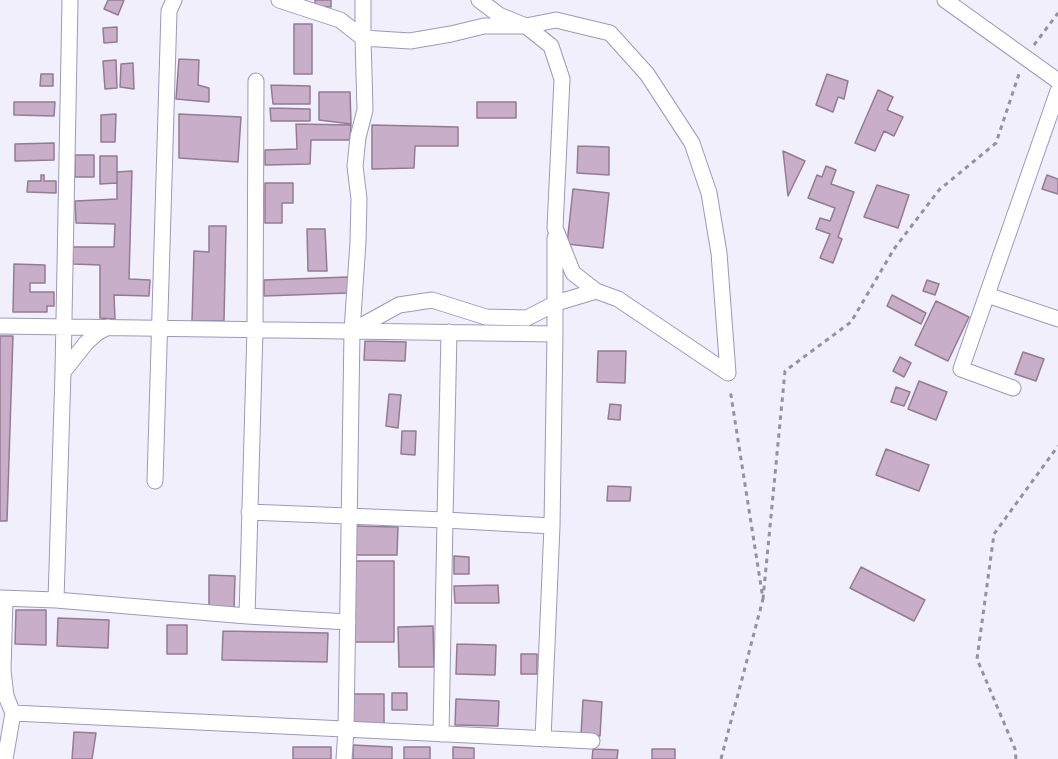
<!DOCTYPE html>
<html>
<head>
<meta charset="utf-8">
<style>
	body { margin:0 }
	canvas { display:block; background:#f1effc }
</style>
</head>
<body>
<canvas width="1058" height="759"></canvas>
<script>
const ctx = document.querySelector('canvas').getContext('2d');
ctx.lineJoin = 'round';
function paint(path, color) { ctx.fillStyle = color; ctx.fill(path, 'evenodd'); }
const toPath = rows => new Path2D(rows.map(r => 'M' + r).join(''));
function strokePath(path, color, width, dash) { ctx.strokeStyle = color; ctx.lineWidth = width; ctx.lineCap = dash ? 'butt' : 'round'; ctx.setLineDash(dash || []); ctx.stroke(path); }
const building = toPath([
	[108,0,124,0,118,15,104,9,108,0],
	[315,0,331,0,331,7,315,6,315,0],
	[294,24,312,24,312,74,294,74,294,24],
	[117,27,117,42,104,43,103,28,117,27],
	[179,59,199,60,198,85,209,88,209,102,176,99,179,59],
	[116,60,117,88,105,89,103,61,116,60],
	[133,63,134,89,120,87,121,64,133,63],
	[41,74,53,74,53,86,40,86,41,74],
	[827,74,848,81,844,99,838,97,833,112,816,105,827,74],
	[271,85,310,86,310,104,273,104,271,85],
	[878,90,893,97,887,110,903,117,894,136,884,131,875,151,855,143,878,90],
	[319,92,350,92,351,124,319,120,319,92],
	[14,102,55,102,54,116,14,115,14,102],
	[477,102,516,102,516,118,477,118,477,102],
	[270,108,310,109,310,121,271,121,270,108],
	[116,114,115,142,101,142,101,115,116,114],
	[179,114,241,117,238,162,179,158,179,114],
	[296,124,351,125,350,140,311,140,310,164,265,165,265,150,297,149,296,124],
	[372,125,458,127,458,146,415,146,414,168,372,169,372,125],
	[54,143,54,160,15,161,15,144,54,143],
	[578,146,609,147,609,175,577,173,578,146],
	[783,151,805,161,788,196,783,151],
	[75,155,94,155,94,177,75,177,75,155],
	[100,156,117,156,117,183,100,184,100,156],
	[826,166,836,170,831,184,854,192,838,237,842,239,833,263,820,258,830,234,816,229,820,218,830,221,835,208,808,198,817,175,822,177,826,166],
	[132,171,129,279,150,280,149,296,114,295,115,319,100,318,100,265,73,264,72,247,114,247,115,224,76,223,75,201,117,199,117,172,132,171],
	[41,175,44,175,44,181,56,181,56,193,27,192,28,181,41,181,41,175],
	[1047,175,1058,179,1058,194,1042,189,1047,175],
	[265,183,293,183,293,203,282,203,282,223,265,223,265,183],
	[877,185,909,195,898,228,864,217,877,185],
	[573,189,609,193,603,248,567,244,573,189],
	[209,226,226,226,224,321,192,321,194,251,209,252,209,226],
	[307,229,325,229,327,271,308,271,307,229],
	[14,264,45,265,45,283,30,283,30,292,54,292,54,306,47,306,47,312,13,312,14,264],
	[348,277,348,293,264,296,264,280,348,277],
	[927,280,939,284,935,295,923,291,927,280],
	[892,295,926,313,921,324,887,306,892,295],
	[936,301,969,317,948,361,915,345,936,301],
	[0,336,13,336,7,521,0,521,0,336],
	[365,341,406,342,405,361,364,360,365,341],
	[598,351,626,351,625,383,597,382,598,351],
	[1023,352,1044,359,1036,381,1015,374,1023,352],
	[900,357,911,363,904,377,893,371,900,357],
	[919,381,947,392,936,420,908,409,919,381],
	[896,387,910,392,904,406,891,402,896,387],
	[389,394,401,395,398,428,386,426,389,394],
	[610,404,621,405,620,420,608,419,610,404],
	[402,431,416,431,415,455,401,454,402,431],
	[886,449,929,465,919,491,876,475,886,449],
	[608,486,631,487,630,501,607,501,608,486],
	[354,526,398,527,397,555,354,555,354,526],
	[454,556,469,557,469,574,454,574,454,556],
	[352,561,394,561,394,642,351,642,352,561],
	[861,567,925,600,914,621,850,588,861,567],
	[209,575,235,576,234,609,209,609,209,575],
	[498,585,499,603,455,603,454,586,498,585],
	[16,610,46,610,46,645,15,644,16,610],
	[58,618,109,620,108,648,57,646,58,618],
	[167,625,187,625,187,654,167,654,167,625],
	[433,626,434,667,399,667,398,627,433,626],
	[223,631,328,633,327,662,222,660,223,631],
	[457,644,496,645,495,675,456,674,457,644],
	[521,654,537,654,537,674,521,674,521,654],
	[392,693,407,693,407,710,392,710,392,693],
	[351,694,384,694,384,727,351,727,351,694],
	[456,699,499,701,498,726,455,725,456,699],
	[583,700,602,702,600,736,581,735,583,700],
	[74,732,96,733,92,759,72,759,74,732],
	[353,745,392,747,392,759,353,759,353,745],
	[293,747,331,747,331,759,293,759,293,747],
	[404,747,430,747,430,759,404,759,404,747],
	[453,747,474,748,474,759,453,759,453,747],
	[593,749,618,750,617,759,592,759,593,749],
	[652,749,675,749,675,759,652,759,652,749]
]);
paint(building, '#c8aec8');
strokePath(building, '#947b94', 1.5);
const minor = toPath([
	[279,0,340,20,363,38,410,41,451,34,484,26,526,26,556,20,610,33,647,74,692,143,709,193,719,253,728,373,618,299,596,291,573,273,555,228,562,79,551,46,526,26,499,15,479,0],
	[945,0,1058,81],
	[987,295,1058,319],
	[0,326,555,334],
	[352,331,399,305,432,300,486,317,527,318,556,303,596,291],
	[449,332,445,520,552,526],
	[63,372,86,343,97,333,108,327],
	[1013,388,961,369,1058,91],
	[155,481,169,11,174,0],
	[249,512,445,520,441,734],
	[0,598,56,600,247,616,348,622],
	[5,599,3,671,6,696,13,713,5,759],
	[56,600,63,372,70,0],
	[247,616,255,329,256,81],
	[13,713,592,741],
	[543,739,552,526,555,334,555,238],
	[344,759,346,730,352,331,358,242,359,199,355,166,358,137,365,110,363,38,363,0]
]);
strokePath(minor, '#9e99b8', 17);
strokePath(toPath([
	[1034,45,1058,13],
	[763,599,785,371,851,322,894,249,939,190,996,143,1020,71],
	[721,759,763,599,730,389],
	[1016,759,1015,749,977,659,994,534,1058,446]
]), '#94929f', 3, [4.5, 4.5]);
strokePath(minor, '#fff', 15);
</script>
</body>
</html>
